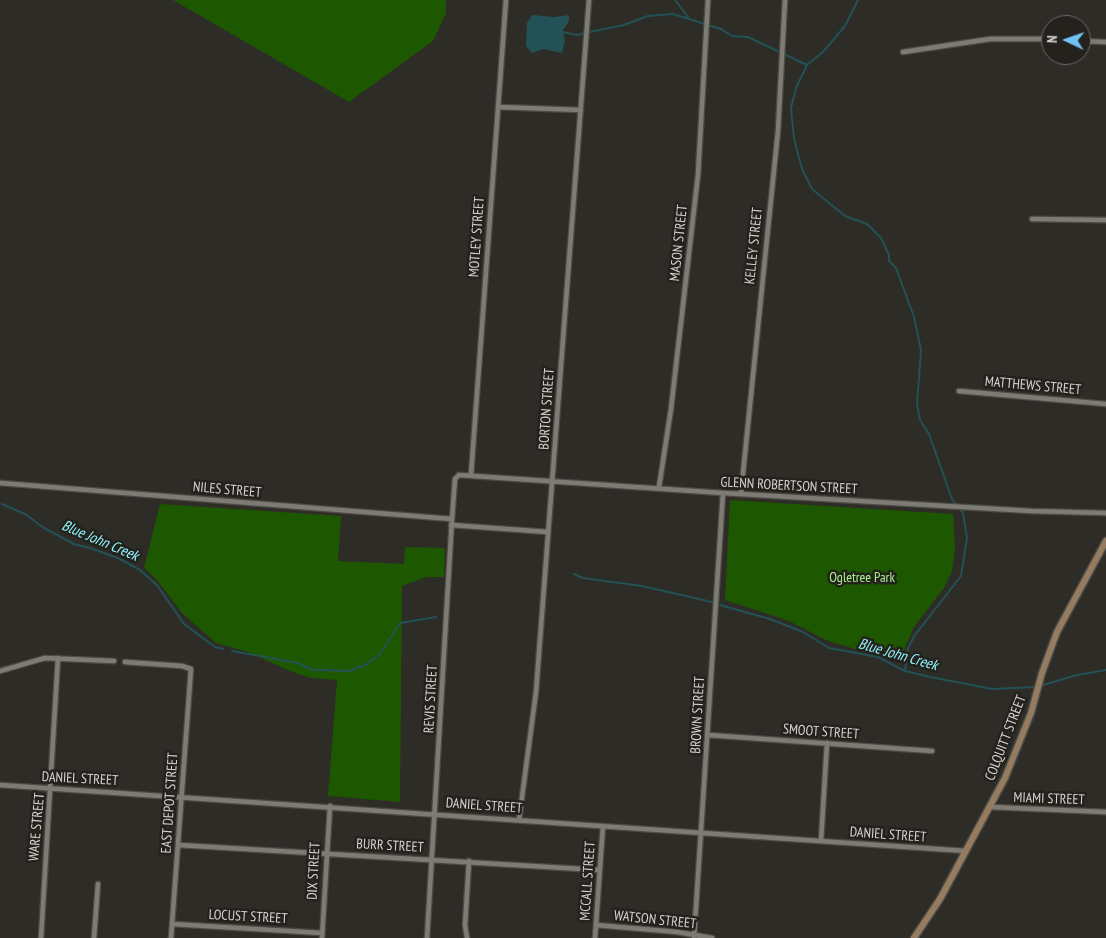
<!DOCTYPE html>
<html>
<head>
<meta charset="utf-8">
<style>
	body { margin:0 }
	#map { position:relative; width:1106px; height:938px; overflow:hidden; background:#2e2c26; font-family:"PT Sans Narrow",sans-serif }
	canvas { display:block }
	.north { position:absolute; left:1041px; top:15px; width:50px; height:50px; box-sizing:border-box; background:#24221d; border:1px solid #6b6965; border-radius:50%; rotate:273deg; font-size:14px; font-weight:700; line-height:20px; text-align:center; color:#d6d4d1 }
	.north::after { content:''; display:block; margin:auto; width:18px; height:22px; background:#70c2f4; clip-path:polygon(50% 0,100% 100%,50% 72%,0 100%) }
</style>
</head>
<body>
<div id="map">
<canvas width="1106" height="938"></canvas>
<div class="north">N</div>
</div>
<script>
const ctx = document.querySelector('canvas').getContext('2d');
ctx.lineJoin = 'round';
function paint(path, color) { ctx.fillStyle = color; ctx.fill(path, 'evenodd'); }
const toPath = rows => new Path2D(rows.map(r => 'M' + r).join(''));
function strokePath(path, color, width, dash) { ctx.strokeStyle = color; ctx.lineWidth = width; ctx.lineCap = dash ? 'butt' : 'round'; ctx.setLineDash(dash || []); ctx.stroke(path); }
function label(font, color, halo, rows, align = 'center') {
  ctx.font = font + ' "PT Sans Narrow",sans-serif'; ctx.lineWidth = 5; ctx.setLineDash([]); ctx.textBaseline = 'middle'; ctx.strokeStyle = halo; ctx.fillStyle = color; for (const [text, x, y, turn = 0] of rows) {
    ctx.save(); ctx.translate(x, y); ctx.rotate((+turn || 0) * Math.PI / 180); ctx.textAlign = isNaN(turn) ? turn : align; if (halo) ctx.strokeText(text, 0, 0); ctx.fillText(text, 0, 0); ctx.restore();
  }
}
paint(toPath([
	[173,0,446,0,446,13,433,41,349,102],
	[730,500,953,514,955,550,952,571,944,588,914,627,899,662,828,641,789,621,725,600],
	[160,504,341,516,338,561,404,564,405,547,445,548,444,577,426,577,402,586,400,802,328,796,337,680,311,678,290,671,248,652,216,643,182,613,157,580,144,568]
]), '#1d5700');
paint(toPath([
	[532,15,554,17,569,15,569,21,563,30,565,40,562,53,543,49,532,53,526,46,527,23]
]), '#235256');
strokePath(toPath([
	[675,0,688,17],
	[858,0,845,26,823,52,807,65,796,88,791,108,794,139,802,169,812,189,845,216,867,224,881,238,889,255,889,261,896,268,914,317,921,350,917,404,920,420,929,434,952,499,963,513,967,538,961,576,915,635,908,648,905,671],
	[563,32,576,35,624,25,648,16,673,14,721,29,732,36,748,37,807,65],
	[2,504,25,514,44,528,74,544,90,548,118,558,140,570,157,585,184,624,215,647,223,649],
	[574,574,583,578,642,586,712,602],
	[720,605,770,619,803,632,829,648,878,657,905,671,930,677,992,689,1035,687],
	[232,651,298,663,313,670,350,671,367,664,379,655,400,623,436,617],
	[1040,686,1077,675,1106,670]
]), '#235256', 2);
const street = toPath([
	[1081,41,1106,42],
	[903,52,990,39,1051,39],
	[498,107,581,110],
	[1032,219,1106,220],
	[959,391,1106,404],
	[471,475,506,0],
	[0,483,452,519],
	[659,487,671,409,698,175,708,0],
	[741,493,778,131,785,0],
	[451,525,548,532],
	[125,662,182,666,191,669,171,938],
	[0,671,45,658,114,661],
	[708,735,932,751],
	[0,785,966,851],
	[990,807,1106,812],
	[519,820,536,692,589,0],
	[821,841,827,743],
	[178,845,599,870],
	[172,924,322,933],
	[596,925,677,932,712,938],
	[41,938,58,658],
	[94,938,98,884],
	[322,938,330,806],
	[427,938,452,519,455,479,459,475,723,493,1031,511,1106,513],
	[467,938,465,925,469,861],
	[595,938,603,826],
	[694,938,723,493]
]);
const secondary = toPath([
	[914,938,940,899,1005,778,1031,713,1042,673,1057,632,1106,541]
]);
strokePath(street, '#4c4a45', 7);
strokePath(secondary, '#4c4a45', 9);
strokePath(street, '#7d7b74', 4.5);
strokePath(secondary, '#957c61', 6);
label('14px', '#d6d4d1', '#24221d', [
	["MOTLEY STREET",477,237,-86],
	["MASON STREET",679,243,-84],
	["KELLEY STREET",754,246,-84],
	["MATTHEWS STREET",1033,386,5],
	["BORTON STREET",547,409,-86],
	["GLENN ROBERTSON STREET",789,486,3],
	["NILES STREET",227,490,5],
	["REVIS STREET",431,699,-87],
	["BROWN STREET",698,715,-87],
	["SMOOT STREET",821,732,4],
	["COLQUITT STREET",1006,738,-69],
	["DANIEL STREET",80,779,3],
	["MIAMI STREET",1049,799,2],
	["EAST DEPOT STREET",170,803,-86],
	["DANIEL STREET",484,806,4],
	["WARE STREET",37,827,-85],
	["DANIEL STREET",888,835,4],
	["BURR STREET",390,846,3],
	["DIX STREET",314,871,-87],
	["MCCALL STREET",588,881,-86],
	["LOCUST STREET",248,917,3],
	["WATSON STREET",655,920,6]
]);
label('14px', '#a4f38a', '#24221d', [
	["Ogletree Park",862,578]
]);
label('italic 15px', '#8ff3fb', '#24221d', [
	["Blue John Creek",100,541,23],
	["Blue John Creek",898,655,16]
]);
</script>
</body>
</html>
